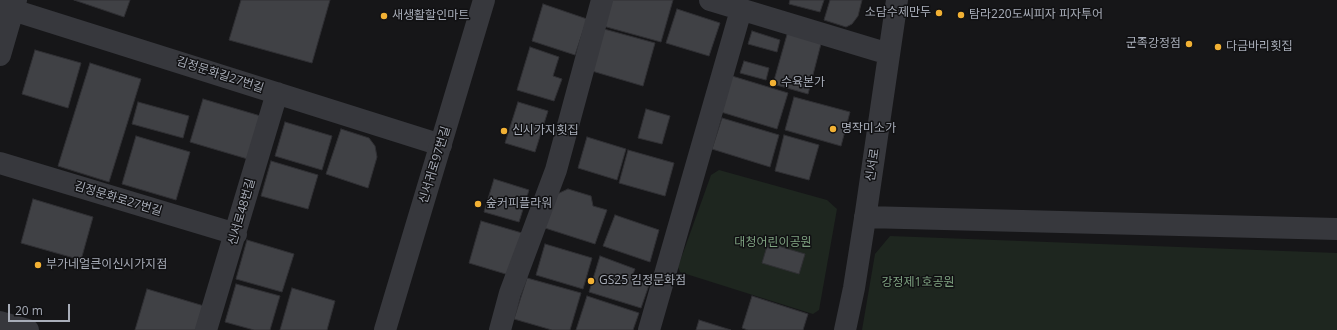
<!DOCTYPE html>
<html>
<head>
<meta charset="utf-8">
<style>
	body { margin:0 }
	#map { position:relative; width:1337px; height:330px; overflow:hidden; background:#161618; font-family:"Open Sans",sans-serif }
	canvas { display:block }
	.scale { position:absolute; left:8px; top:304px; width:62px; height:18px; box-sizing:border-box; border:2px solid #a8adb8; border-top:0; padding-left:5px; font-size:12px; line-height:14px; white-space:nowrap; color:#a8adb8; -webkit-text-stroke:3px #111113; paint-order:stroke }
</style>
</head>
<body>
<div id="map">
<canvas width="1337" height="330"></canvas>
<div class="scale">20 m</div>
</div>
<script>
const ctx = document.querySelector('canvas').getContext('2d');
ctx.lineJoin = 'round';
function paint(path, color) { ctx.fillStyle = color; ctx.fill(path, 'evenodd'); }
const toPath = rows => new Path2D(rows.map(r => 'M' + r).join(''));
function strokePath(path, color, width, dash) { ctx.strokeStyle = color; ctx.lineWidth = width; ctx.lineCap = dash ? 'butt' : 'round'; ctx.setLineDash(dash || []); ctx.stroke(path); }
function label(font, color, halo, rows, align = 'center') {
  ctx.font = font + ' "Open Sans","Noto Sans KR",sans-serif'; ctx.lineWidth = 3; ctx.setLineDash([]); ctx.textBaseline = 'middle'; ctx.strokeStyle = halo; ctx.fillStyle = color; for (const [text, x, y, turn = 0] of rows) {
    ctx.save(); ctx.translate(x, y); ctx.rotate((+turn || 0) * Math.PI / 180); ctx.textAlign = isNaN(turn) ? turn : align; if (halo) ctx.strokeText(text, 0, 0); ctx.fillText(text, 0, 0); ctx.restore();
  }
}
paint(toPath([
	[719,170,827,200,837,209,819,310,813,314,680,272,678,267,711,175],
	[890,236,1337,253,1337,330,862,330,875,254]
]), '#1e261f');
const building = toPath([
	[74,0,130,0,124,17,74,0],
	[241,0,330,0,312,63,229,40,241,0],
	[612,0,673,0,661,42,603,26,612,0],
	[790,0,824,0,820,12,789,4,790,0],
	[830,0,862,0,858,16,852,24,846,27,824,20,830,0],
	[543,4,587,19,575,55,532,41,543,4],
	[677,9,720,23,709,56,666,43,677,9],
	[604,29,655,43,643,86,592,71,604,29],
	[752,31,780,40,777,52,748,44,752,31],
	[788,31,822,40,808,94,773,84,788,31],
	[530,47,559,57,553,76,562,79,554,101,517,90,530,47],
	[35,50,81,63,68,108,22,94,35,50],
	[744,61,769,68,766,80,740,73,744,61],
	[90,63,141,79,109,182,58,166,90,63],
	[732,76,788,93,777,129,721,112,732,76],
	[794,97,850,112,841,146,785,130,794,97],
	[203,99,264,117,251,160,190,142,203,99],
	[138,102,189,116,183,138,132,124,138,102],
	[518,102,548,111,535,152,505,143,518,102],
	[646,109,670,116,662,144,638,138,646,109],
	[722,118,779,135,770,167,712,149,722,118],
	[285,122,332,136,322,170,275,156,285,122],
	[341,129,369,138,375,146,377,157,368,188,326,174,341,129],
	[784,135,819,145,809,180,775,171,784,135],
	[136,136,190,152,176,200,122,184,136,136],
	[587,137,626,149,617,180,578,168,587,137],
	[628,150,674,163,665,196,619,183,628,150],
	[271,161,318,175,308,209,261,196,271,161],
	[494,179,529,190,519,222,484,212,494,179],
	[568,189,591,196,593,206,607,210,595,244,545,228,555,195,568,189],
	[33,199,93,217,81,260,21,243,33,199],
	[615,215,659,230,650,262,603,246,615,215],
	[481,221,522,233,509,275,469,263,481,221],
	[247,240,294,254,282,292,236,279,247,240],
	[768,243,805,254,799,274,762,263,768,243],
	[545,244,592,258,583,289,536,275,545,244],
	[600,256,635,269,631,279,649,285,641,308,589,292,600,256],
	[527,278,581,293,570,330,552,330,514,319,527,278],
	[236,284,280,296,270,330,254,330,225,322,236,284],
	[292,288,335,301,327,330,280,330,292,288],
	[147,289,204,306,197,330,135,330,147,289],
	[587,296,639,313,633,330,576,330,587,296],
	[752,296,808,314,803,330,748,330,742,328,752,296],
	[699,320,731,330,696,330,699,320]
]);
paint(building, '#404145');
strokePath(building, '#303034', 1);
strokePath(toPath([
	[710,0,889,54],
	[0,6,441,145],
	[0,55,16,0],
	[0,163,236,234],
	[865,217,1337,229],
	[0,322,28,330],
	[206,330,277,93],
	[500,330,510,293,556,170,602,0],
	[649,330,741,10],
	[845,330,854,288,866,212,897,0]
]), '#37383d', 22);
strokePath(toPath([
	[385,330,484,0]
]), '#37383d', 22);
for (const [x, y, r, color] of [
	[939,13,4,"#f2b134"],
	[961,15,4,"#f2b134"],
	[384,16,4,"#f2b134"],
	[1189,44,4,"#f2b134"],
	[1218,47,4,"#f2b134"],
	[773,83,4,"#f2b134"],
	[833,129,4,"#f2b134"],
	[504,131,4,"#f2b134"],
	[478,204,4,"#f2b134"],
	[38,265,4,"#f2b134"],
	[591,281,4,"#f2b134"]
]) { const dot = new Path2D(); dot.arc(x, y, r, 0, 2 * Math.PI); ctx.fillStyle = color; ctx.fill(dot); strokePath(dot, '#111113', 1.5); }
label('12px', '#a8adb8', '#111113', [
	["소담수제만두",931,13,"right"],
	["탐라220도씨피자 피자투어",969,15],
	["새생활할인마트",392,16],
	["군족강정점",1181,44,"right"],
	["다금바리횟집",1226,47],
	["수육본가",781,83],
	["명작미소가",841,129],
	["신시가지횟집",512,131],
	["숲커피플라워",486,204],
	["부가네얼큰이신시가지점",46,265],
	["GS25 김정문화점",599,281]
], 'left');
label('12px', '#a8adb8', '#111113', [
	["김정문화길27번길",220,75,18],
	["신서귀로97번길",435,165,-73],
	["신서로",873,165,-82],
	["김정문화로27번길",118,199,17],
	["신서로48번길",242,212,-74]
]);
label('12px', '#7fa381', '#111113', [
	["대청어린이공원",773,243],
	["강정제1호공원",918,283]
]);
</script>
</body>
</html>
